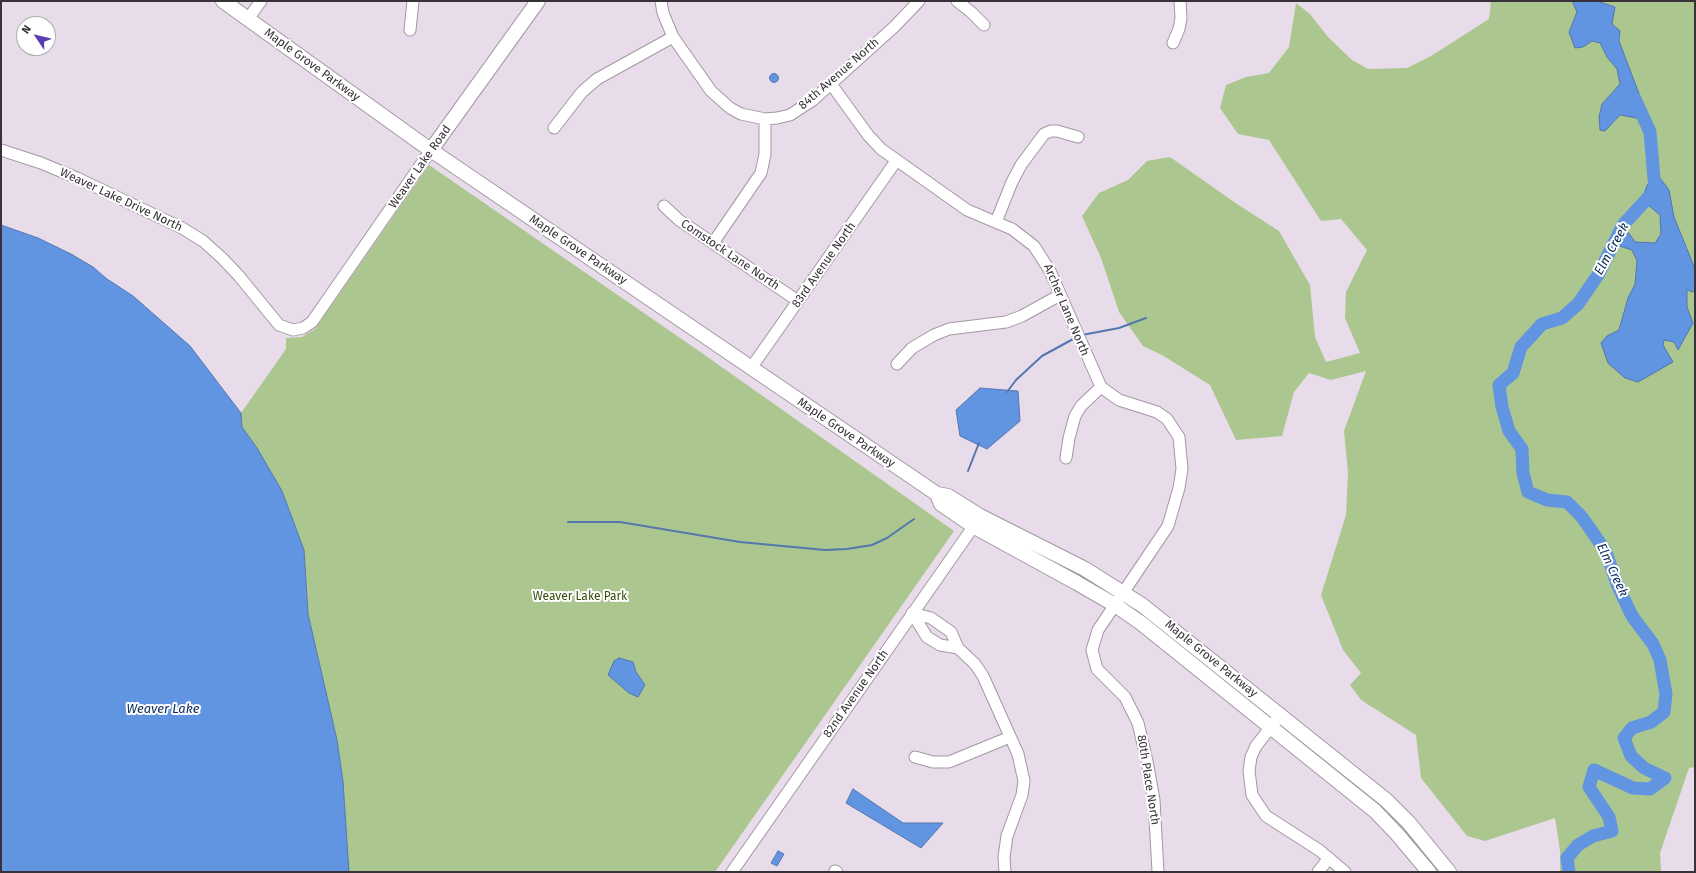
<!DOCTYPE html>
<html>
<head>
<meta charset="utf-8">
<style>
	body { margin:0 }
	#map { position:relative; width:1696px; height:873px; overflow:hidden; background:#e9dcea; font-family:"Fira Sans",sans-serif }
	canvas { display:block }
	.frame { position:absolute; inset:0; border:2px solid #363237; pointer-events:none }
	.north { position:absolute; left:16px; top:16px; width:40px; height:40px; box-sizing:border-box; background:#fff; border:1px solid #afadaf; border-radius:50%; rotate:305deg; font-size:11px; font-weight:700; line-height:16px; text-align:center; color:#363237 }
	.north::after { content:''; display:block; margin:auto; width:14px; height:18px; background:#593cb4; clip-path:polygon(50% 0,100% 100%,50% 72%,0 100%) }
</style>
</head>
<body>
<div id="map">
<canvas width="1696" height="873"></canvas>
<div class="frame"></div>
<div class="north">N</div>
</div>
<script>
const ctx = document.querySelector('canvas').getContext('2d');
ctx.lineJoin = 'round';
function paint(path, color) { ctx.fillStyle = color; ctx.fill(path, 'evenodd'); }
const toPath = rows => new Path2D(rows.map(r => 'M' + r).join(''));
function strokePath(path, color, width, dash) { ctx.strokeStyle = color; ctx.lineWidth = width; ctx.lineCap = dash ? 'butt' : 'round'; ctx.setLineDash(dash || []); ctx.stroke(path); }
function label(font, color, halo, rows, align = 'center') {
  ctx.font = font + ' "Fira Sans",sans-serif'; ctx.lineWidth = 4; ctx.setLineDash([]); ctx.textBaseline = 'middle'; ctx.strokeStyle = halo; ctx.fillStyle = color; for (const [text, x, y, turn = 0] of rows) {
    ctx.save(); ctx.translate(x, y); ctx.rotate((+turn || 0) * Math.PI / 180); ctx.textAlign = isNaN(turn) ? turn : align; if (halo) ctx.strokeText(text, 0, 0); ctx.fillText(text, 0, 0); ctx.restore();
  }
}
paint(toPath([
	[1491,1,1695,1,1695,767,1689,768,1660,853,1661,872,1560,872,1560,851,1555,818,1485,841,1467,836,1421,778,1416,735,1361,700,1350,685,1361,673,1343,650,1321,595,1346,515,1348,472,1344,431,1366,371,1331,380,1309,373,1294,392,1282,436,1236,440,1210,385,1162,355,1143,346,1119,312,1101,258,1082,216,1099,193,1128,180,1147,161,1170,157,1237,204,1279,231,1310,285,1315,337,1326,362,1360,353,1345,318,1346,292,1367,250,1341,219,1321,221,1269,140,1238,134,1220,108,1226,85,1246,77,1269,73,1289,47,1296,3,1310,14,1328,37,1352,60,1368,69,1407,68,1431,56,1489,19],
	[429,165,699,351,954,531,715,872,349,872,343,781,337,740,308,614,304,550,282,491,257,448,242,427,241,413,286,349,286,338,302,337,315,329]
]), '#abc68e');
const water = toPath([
	[1572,1,1597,1,1615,7,1612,24,1620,31,1619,41,1646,112,1637,118,1620,115,1605,131,1600,130,1599,117,1602,104,1620,84,1617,69,1607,57,1600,43,1592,41,1583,47,1575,48,1569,32,1577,12,1572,1],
	'769.5 78a4.5 4.5 0 1 1 9 0a4.5 4.5 0 1 1-9 0Z',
	[1660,178,1669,190,1674,217,1695,269,1695,291,1691,292,1687,289,1687,307,1693,323,1678,350,1674,342,1664,340,1663,345,1673,362,1638,382,1625,378,1608,363,1601,343,1607,336,1619,330,1628,298,1635,284,1637,261,1632,250,1613,244,1623,225,1635,242,1655,243,1661,234,1660,215,1648,205,1644,194,1647,185,1660,178],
	[1,225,38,238,71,254,93,267,107,279,133,296,190,346,241,413,242,427,257,448,282,491,304,550,308,614,337,740,343,781,349,872,1,872,1,225],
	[980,388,1018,391,1020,421,987,449,960,436,956,410,980,388],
	[619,658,633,662,636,672,645,685,638,697,629,693,608,675,614,661,619,658],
	[853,789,903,823,943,823,921,848,846,803,853,789],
	[778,851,784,854,777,866,771,863,778,851]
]);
paint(water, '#6194e1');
strokePath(water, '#5477ae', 1);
strokePath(toPath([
	[1082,335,1119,328,1146,318],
	[1007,392,1016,380,1042,356,1075,338],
	[968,471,979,443],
	[568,522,620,522,740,542,825,550,847,549,872,545,887,538,914,519]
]), '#5477ae', 2);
strokePath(toPath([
	[1569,872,1567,858,1578,845,1593,836,1612,831,1609,817,1589,787,1594,770,1633,788,1650,789,1665,778,1644,768,1631,756,1624,738,1632,728,1651,722,1664,712,1666,694,1660,660,1653,644,1632,616,1617,584,1606,552,1591,530,1581,516,1567,502,1547,500,1528,492,1523,473,1522,449,1509,431,1502,407,1499,385,1513,373,1521,347,1542,324,1562,318,1578,304,1598,275,1623,225,1655,190,1650,132,1635,99]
]), '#6194e1', 13);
const minor = toPath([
	[661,1,663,13,673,37,711,91,730,108,741,114,765,119,777,118,790,115,813,100,894,27,919,1],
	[957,1,971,12,984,25],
	[248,19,261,1],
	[410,30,413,1],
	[1173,43,1179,29,1181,18,1180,1],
	[831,84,868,135,881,149,967,210,1012,229,1034,246,1050,271,1101,387,1119,400,1157,412,1167,419,1179,437,1182,469,1179,488,1168,526,1098,630,1092,650,1097,669,1125,697,1138,723,1147,761,1154,800,1158,872],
	[554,128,582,92,597,79,673,37],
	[1,150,41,163,77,178,182,228,203,241,222,258,239,276,279,325,293,330,303,328,312,322,431,150],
	[664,206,679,220,798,301],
	[996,222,1012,182,1021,165,1044,134,1051,131,1057,131,1078,137],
	[713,243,761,173,765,154,765,119],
	[897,364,912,348,934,335,949,329,1006,322,1022,316,1060,295],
	[751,368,896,161],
	[1066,458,1069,438,1075,416,1081,406,1101,387],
	[912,613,931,618,951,632,958,648,975,664,983,676,1018,754,1024,781,1022,795,1007,836,1004,857,1005,872],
	[912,613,927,637,940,645,958,648],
	[1281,714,1256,746,1251,757,1249,771,1252,795,1266,816,1319,850,1345,872],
	[915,757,933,762,949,762,1010,737],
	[835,871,837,872],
	[732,872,978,520],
	[1318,872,1329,858]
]);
const major = toPath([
	[223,1,422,144,937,494,948,496,980,516,1085,569,1142,605,1386,800,1409,823,1449,872],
	[431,150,538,1],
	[937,494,941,504,973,526,1077,583,1115,605,1141,623,1375,811,1397,834,1429,872]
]);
strokePath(minor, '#a397a4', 13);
strokePath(major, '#a397a4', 16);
strokePath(minor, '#fff', 11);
strokePath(major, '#fff', 14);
label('12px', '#363237', '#fff', [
	["Maple Grove Parkway",312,65,36],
	["84th Avenue North",839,74,-41],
	["Weaver Lake Road",420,167,-55],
	["Weaver Lake Drive North",121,200,25],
	["Maple Grove Parkway",578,250,34],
	["Comstock Lane North",730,255,34],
	["83rd Avenue North",824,265,-55],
	["Archer Lane North",1066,310,67],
	["Maple Grove Parkway",846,433,34],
	["Maple Grove Parkway",1211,659,39],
	["82nd Avenue North",856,694,-55],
	["80th Place North",1148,780,81]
]);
label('12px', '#354f0e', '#fff', [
	["Weaver Lake Park",580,597]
]);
label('italic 13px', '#072858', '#fff', [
	["Elm Creek",1612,249,-61],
	["Elm Creek",1612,570,65],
	["Weaver Lake",163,709]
]);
</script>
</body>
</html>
